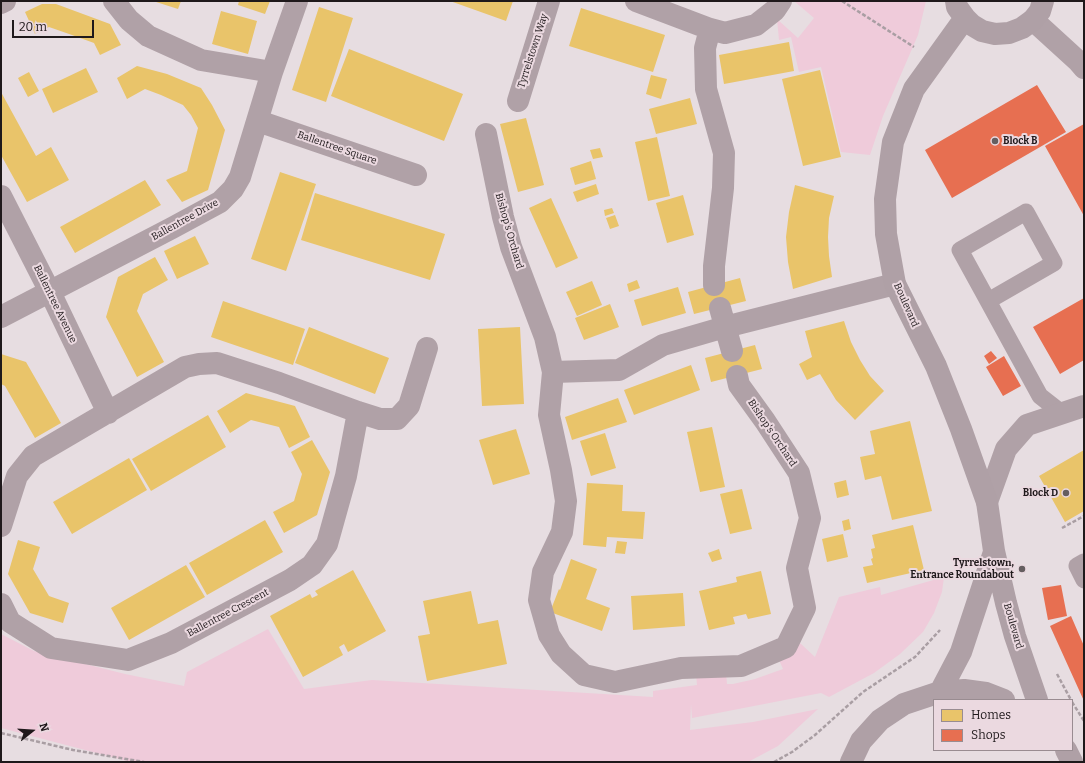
<!DOCTYPE html>
<html>
<head>
<meta charset="utf-8">
<style>
	body { margin:0 }
	#map { position:relative; width:1085px; height:763px; overflow:hidden; background:#e7dde1; font-family:Bitter,serif }
	canvas { display:block }
	.frame { position:absolute; inset:0; border:2px solid #1f191b; pointer-events:none }
	.legend { position:absolute; left:933px; top:699px; width:140px; height:52px; box-sizing:border-box; background:#ebd9e0; border:1px solid #998c91; margin:0; padding:5px 7px; list-style:none; font-size:12px; color:#1f191b }
	.legend li { display:flex; align-items:center; gap:8px; height:20px }
	.legend b { width:20px; border:1px solid #998c91 }
	.north { position:absolute; left:12px; top:711px; width:40px; height:40px; -webkit-text-stroke:3px #ebd9e0; paint-order:stroke; rotate:73deg; font-size:11px; font-weight:700; line-height:16px; text-align:center; color:#1f191b }
	.north::after { content:''; display:block; margin:auto; width:14px; height:18px; background:#1f191b; clip-path:polygon(50% 0,100% 100%,50% 72%,0 100%) }
	.scale { position:absolute; left:12px; top:20px; width:82px; height:18px; box-sizing:border-box; border:2px solid #1f191b; border-top:0; padding-left:5px; font-size:12px; line-height:14px; white-space:nowrap; color:#1f191b; -webkit-text-stroke:3px #ebd9e0; paint-order:stroke }
</style>
</head>
<body>
<div id="map">
<canvas width="1085" height="763"></canvas>
<div class="frame"></div>
<ul class="legend">
<li><b style="height:11px;background:#e9c46a"></b>Homes</li>
<li><b style="height:11px;background:#e76f51"></b>Shops</li>
</ul>
<div class="north">N</div>
<div class="scale">20 m</div>
</div>
<script>
const ctx = document.querySelector('canvas').getContext('2d');
ctx.lineJoin = 'round';
function paint(path, color) { ctx.fillStyle = color; ctx.fill(path, 'evenodd'); }
const toPath = rows => new Path2D(rows.map(r => 'M' + r).join(''));
function strokePath(path, color, width, dash) { ctx.strokeStyle = color; ctx.lineWidth = width; ctx.lineCap = dash ? 'butt' : 'round'; ctx.setLineDash(dash || []); ctx.stroke(path); }
function label(font, color, halo, rows, align = 'center') {
  ctx.font = font + ' Bitter,serif'; ctx.lineWidth = 4; ctx.setLineDash([]); ctx.textBaseline = 'middle'; ctx.strokeStyle = halo; ctx.fillStyle = color; for (const [text, x, y, turn = 0] of rows) {
    ctx.save(); ctx.translate(x, y); ctx.rotate((+turn || 0) * Math.PI / 180); ctx.textAlign = isNaN(turn) ? turn : align; if (halo) ctx.strokeText(text, 0, 0); ctx.fillText(text, 0, 0); ctx.restore();
  }
}
paint(toPath([
	[794,1,926,1,918,35,883,116,870,155,841,152,821,67,799,72,791,37,779,40,777,19,798,38,814,18],
	[944,577,942,592,934,613,923,632,900,654,874,673,829,697,821,693,692,718,691,704,690,730,753,722,818,709,778,746,748,762,131,762,1,728,1,634,34,651,125,674,184,686,187,672,268,629,304,689,372,680,653,697,653,691,697,685,696,674,726,673,727,684,733,684,755,679,783,669,779,660,800,643,815,657,839,597,880,587,881,595]
]), '#efcbda');
paint(toPath([
	[153,1,181,1,178,9],
	[239,1,270,1,265,14,238,5],
	[450,1,513,1,506,21],
	[42,4,56,4,110,24,121,45,100,55,94,43,72,35,49,27,35,34,25,12],
	[319,7,353,18,326,102,292,90],
	[581,8,665,35,653,72,569,46],
	[221,11,257,21,248,54,212,44],
	[789,42,794,71,724,84,719,55],
	[349,49,463,94,444,141,331,96],
	[137,66,167,74,201,88,212,105,225,130,208,190,182,202,166,180,187,171,198,128,191,115,183,105,161,95,145,89,127,99,117,78],
	[86,68,98,92,53,113,42,89],
	[820,70,841,157,803,166,782,79],
	[29,72,39,91,28,97,18,78],
	[651,75,667,79,661,99,646,94],
	[1,92,36,156,51,147,69,180,27,202,1,155],
	[690,98,697,124,656,134,649,109],
	[526,118,544,185,518,192,500,124],
	[657,137,670,196,648,201,635,142],
	[600,148,603,157,593,159,590,150],
	[591,161,596,179,575,185,570,168],
	[280,172,316,184,286,271,251,259],
	[145,180,161,205,75,253,60,227],
	[596,184,599,194,577,202,573,192],
	[795,185,834,196,829,218,828,237,829,256,832,277,793,289,788,262,786,237,789,212],
	[315,193,445,234,430,280,301,240],
	[683,195,694,235,667,243,656,203],
	[551,198,578,258,556,268,529,208],
	[612,208,614,213,605,216,604,210],
	[615,215,619,226,610,229,606,218],
	[195,236,209,264,177,279,164,251],
	[155,257,168,280,143,294,137,311,164,362,137,377,106,317,118,277],
	[740,278,746,301,694,314,688,292],
	[637,280,640,288,629,292,627,284],
	[592,281,602,305,577,316,566,292],
	[678,287,686,313,642,326,634,300],
	[223,301,305,329,293,365,211,337],
	[610,304,619,327,584,340,575,318],
	[844,321,851,342,860,360,870,376,884,391,855,420,836,400,820,374,807,380,799,364,812,357,805,331],
	[309,327,389,358,375,394,295,363],
	[520,327,524,404,482,406,478,329],
	[755,345,762,369,711,382,705,358],
	[1,354,26,362,61,423,35,438,5,386,1,384],
	[691,365,700,390,634,415,624,390],
	[246,393,295,406,310,437,289,448,279,427,251,420,230,433,217,411],
	[618,398,627,422,572,440,565,417],
	[208,415,226,447,151,491,132,459],
	[910,421,932,511,892,520,881,476,865,480,860,457,875,454,870,431],
	[712,427,725,487,700,492,687,432],
	[516,429,530,474,493,485,479,440],
	[605,433,616,468,591,476,580,441],
	[312,440,330,472,317,515,284,533,273,512,294,501,302,474,291,452],
	[1084,450,1084,511,1065,522,1039,476],
	[129,458,147,490,72,534,53,502],
	[846,480,849,495,837,498,834,483],
	[587,483,623,485,622,511,645,512,643,539,607,537,606,547,583,545],
	[742,489,752,529,730,534,720,494],
	[849,519,851,529,844,531,842,521],
	[265,520,283,552,207,595,189,563],
	[913,525,924,570,867,583,863,567,873,565,871,559,873,558,871,549,875,548,872,535],
	[843,534,848,557,827,562,822,539],
	[18,540,40,547,33,569,49,596,69,603,63,623,30,613,8,574],
	[617,541,627,542,625,554,615,553],
	[719,549,722,559,712,562,708,553],
	[571,559,597,569,586,599,610,608,602,631,550,612,559,589,560,590],
	[186,565,205,597,129,640,111,608],
	[353,570,386,631,348,652,344,644,339,647,343,655,303,677,270,616,310,594,312,598,318,595,315,591],
	[761,571,771,614,748,619,746,614,733,617,735,624,709,630,699,591,737,582,736,577],
	[471,591,478,624,498,620,507,664,427,681,418,636,430,634,423,601],
	[683,593,685,626,633,630,631,596]
]), '#e9c46a');
paint(toPath([
	[1037,85,1066,132,952,198,925,150],
	[1084,124,1084,216,1045,146],
	[1084,298,1084,360,1060,374,1033,327],
	[991,351,997,358,989,364,984,356],
	[1004,356,1021,386,1003,396,986,367],
	[1061,585,1067,616,1048,620,1042,588],
	[1071,616,1084,646,1084,701,1050,626]
]), '#e76f51');
strokePath(toPath([
	[842,1,914,47],
	[1062,528,1084,516],
	[1057,674,1071,700],
	[1072,702,1084,721],
	[1,733,73,750,144,762],
	[774,762,792,752,815,735,863,692,915,657,940,630]
]), '#a99ea3', 2.5, [4, 2]);
strokePath(toPath([
	[988,301,1054,263,1026,212,960,250,988,301,1040,396,1063,414],
	[1084,562,1077,566,1084,580]
]), '#b0a1a7', 17);
strokePath(toPath([
	[114,1,129,20,148,36,201,60,272,72],
	[636,1,710,29,725,33,756,25,775,10,781,1],
	[1,3,5,1],
	[1033,20,1078,61,1084,68],
	[710,29,705,48,706,89,724,153,723,188,714,266,714,285],
	[518,101,549,1],
	[258,121,416,175],
	[486,134,503,217,511,247,545,337,553,372,549,415,561,470,566,501,562,532,543,572,539,600,549,635,561,654,584,675,615,682,681,668,741,666,786,647,805,608,797,568,810,518,799,473,765,421,739,385,737,376],
	[1,196,50,292,108,413],
	[720,308,732,351],
	[1,317,172,228,220,202,233,189,240,177,272,72,297,1],
	[553,372,619,370,663,345,725,327,895,284],
	[987,502,1006,449,1027,425,1084,406],
	[1,526,17,476,33,456,185,367,199,364,217,363,279,383,358,412,380,419,397,419,409,406,427,348],
	[1,604,10,622,51,648,128,660,171,643,290,580,312,565,327,544,346,476,358,412]
]), '#b0a1a7', 22);
strokePath(toPath([
	[956,1,957,7,965,18,972,25,982,31,995,34,1009,33,1022,28,1033,20,1040,11,1043,1],
	[965,18,914,89,893,142,885,199,886,234,895,284,936,366,961,429,987,502,994,551,1006,603,1015,636,1037,700],
	[940,692,961,652,994,552],
	[1066,750,1072,762],
	[851,762,861,741,880,720,904,704,940,692,964,690,986,693,1004,700]
]), '#afa0a6', 22);
for (const [x, y, r, color] of [
	[995,141,4,"#655e60"],
	[1066,493,4,"#655e60"],
	[1022,569,4,"#655e60"]
]) { const dot = new Path2D(); dot.arc(x, y, r, 0, 2 * Math.PI); ctx.fillStyle = color; ctx.fill(dot); strokePath(dot, '#ebd9e0', 1.5); }
label('10px', '#1f191b', '#ebd9e0', [
	["Tyrrelstown Way",533,51,-72],
	["Ballentree Square",337,148,19],
	["Ballentree Drive",185,220,-29],
	["Bishop's Orchard",509,231,74],
	["Ballentree Avenue",55,304,64],
	["Boulevard",906,305,66],
	["Bishop's Orchard",772,433,56],
	["Ballentree Crescent",228,613,-28],
	["Boulevard",1013,626,74]
]);
label('bold 10px', '#1f191b', '#ebd9e0', [
	["Block B",1003,141,"left"],
	["Block D",1058,493],
	["Tyrrelstown,",1014,563],
	["Entrance Roundabout",1014,575]
], 'right');
</script>
</body>
</html>
